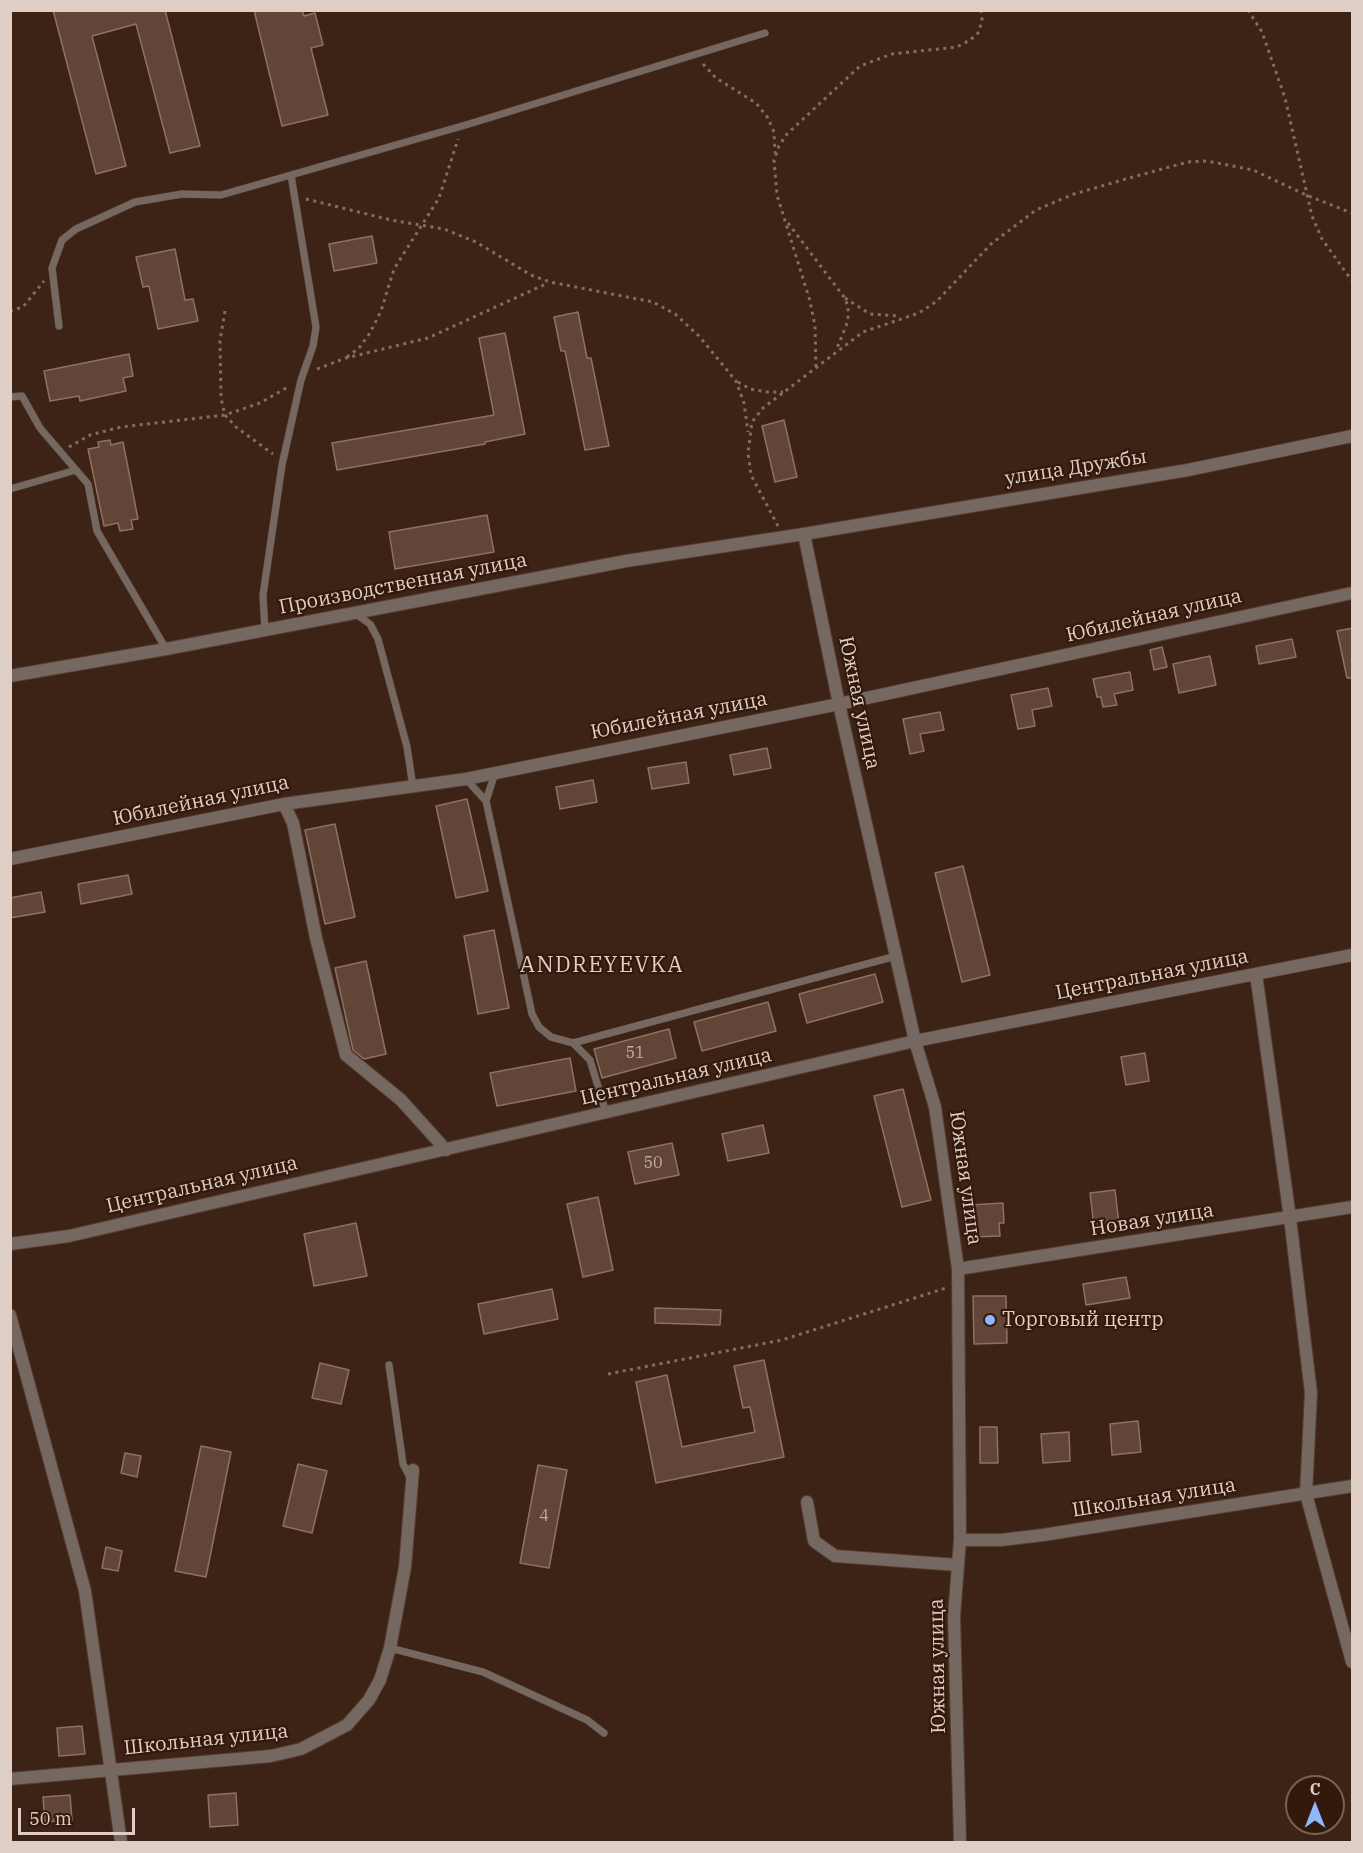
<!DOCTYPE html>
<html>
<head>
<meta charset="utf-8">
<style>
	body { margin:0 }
	#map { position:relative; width:1363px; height:1853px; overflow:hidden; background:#3c2315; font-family:"IBM Plex Serif",serif }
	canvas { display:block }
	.frame { position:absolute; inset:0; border:12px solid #dfcec5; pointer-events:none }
	.north { position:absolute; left:1285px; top:1775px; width:60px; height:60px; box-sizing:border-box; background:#32190b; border:2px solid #776155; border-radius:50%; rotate:0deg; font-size:16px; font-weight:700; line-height:24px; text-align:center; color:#dfcec5 }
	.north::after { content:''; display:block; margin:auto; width:21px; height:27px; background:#8eb8fd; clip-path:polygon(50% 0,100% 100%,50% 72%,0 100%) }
	.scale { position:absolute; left:18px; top:1808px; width:117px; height:27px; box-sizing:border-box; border:3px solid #dfcec5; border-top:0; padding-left:8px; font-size:18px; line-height:21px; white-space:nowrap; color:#dfcec5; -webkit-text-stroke:4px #32190b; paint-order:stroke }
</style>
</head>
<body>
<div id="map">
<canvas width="1363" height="1853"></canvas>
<div class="frame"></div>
<div class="north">С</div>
<div class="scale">50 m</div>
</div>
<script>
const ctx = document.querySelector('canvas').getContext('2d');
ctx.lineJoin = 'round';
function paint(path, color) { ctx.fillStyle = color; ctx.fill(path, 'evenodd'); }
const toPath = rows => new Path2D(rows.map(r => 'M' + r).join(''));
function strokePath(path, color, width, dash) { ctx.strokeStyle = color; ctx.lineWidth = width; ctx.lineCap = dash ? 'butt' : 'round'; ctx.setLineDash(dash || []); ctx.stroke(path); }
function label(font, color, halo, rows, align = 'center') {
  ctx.font = font + ' "IBM Plex Serif",serif'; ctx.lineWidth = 4.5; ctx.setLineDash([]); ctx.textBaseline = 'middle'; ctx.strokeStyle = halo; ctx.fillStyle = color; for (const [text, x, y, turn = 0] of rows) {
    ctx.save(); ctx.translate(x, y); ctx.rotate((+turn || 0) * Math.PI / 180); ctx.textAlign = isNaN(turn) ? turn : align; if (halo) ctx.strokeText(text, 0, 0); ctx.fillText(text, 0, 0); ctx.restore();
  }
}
const building = toPath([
	[53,10,165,10,200,146,170,153,136,24,92,36,126,166,96,174,53,10],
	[254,10,302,10,304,16,315,13,323,45,311,48,328,115,282,126,254,10],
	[372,236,377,263,334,271,329,244,372,236],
	[175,249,185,300,193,299,198,321,158,329,149,286,143,287,136,257,175,249],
	[578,312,587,358,591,358,609,446,585,450,565,351,561,351,554,317,578,312],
	[505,333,525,434,485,442,485,444,337,470,332,443,494,415,479,338,505,333],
	[129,354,133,376,123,378,126,391,80,401,79,396,50,401,44,371,129,354],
	[784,420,797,477,775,482,762,426,784,420],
	[110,440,111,445,123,442,138,519,131,520,133,529,120,531,118,523,104,526,88,449,99,447,98,442,110,440],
	[487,515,494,552,395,569,389,532,487,515],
	[1353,628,1353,678,1347,678,1337,631,1353,628],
	[1292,639,1296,657,1259,664,1256,646,1292,639],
	[1162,647,1167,667,1154,670,1150,650,1162,647],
	[1210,656,1216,685,1179,693,1173,664,1210,656],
	[1130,672,1133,690,1114,694,1117,705,1103,707,1101,697,1097,697,1093,679,1130,672],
	[1048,688,1052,706,1032,710,1035,726,1018,729,1011,695,1048,688],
	[940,712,944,730,920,734,924,751,910,754,903,719,940,712],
	[767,748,771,768,734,775,730,755,767,748],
	[686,762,689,783,652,789,648,768,686,762],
	[593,780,597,802,560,809,556,787,593,780],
	[467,799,488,891,456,898,436,806,467,799],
	[335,824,355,917,325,924,305,830,335,824],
	[963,866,990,975,962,982,935,873,963,866],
	[128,875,132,894,81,904,78,884,128,875],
	[41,892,45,912,10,918,10,898,41,892],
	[494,930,509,1008,478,1014,464,936,494,930],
	[366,961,386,1054,364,1059,353,1050,335,968,366,961],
	[875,974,883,1002,807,1023,799,994,875,974],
	[768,1002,776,1031,702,1051,694,1022,768,1002],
	[669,1029,676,1058,602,1078,594,1049,669,1029],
	[1145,1053,1149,1081,1126,1085,1121,1057,1145,1053],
	[570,1058,576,1091,497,1106,490,1073,570,1058],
	[903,1089,931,1200,902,1207,874,1096,903,1089],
	[763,1125,769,1153,728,1161,722,1134,763,1125],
	[672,1143,679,1175,635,1184,628,1152,672,1143],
	[1115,1190,1119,1224,1094,1227,1090,1193,1115,1190],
	[598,1197,613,1270,583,1277,567,1204,598,1197],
	[1003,1203,1004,1223,999,1223,1000,1236,971,1237,970,1205,1003,1203],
	[356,1223,367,1276,314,1286,304,1234,356,1223],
	[1126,1277,1130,1298,1086,1305,1083,1284,1126,1277],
	[552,1289,558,1319,484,1334,478,1304,552,1289],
	[973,1296,1006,1296,1007,1343,974,1344,973,1296],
	[655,1308,721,1310,720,1325,655,1323,655,1308],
	[764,1360,784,1457,656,1483,636,1382,667,1375,682,1447,755,1432,750,1407,743,1408,734,1366,764,1360],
	[320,1363,349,1370,341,1404,312,1398,320,1363],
	[1138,1421,1141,1452,1112,1455,1110,1424,1138,1421],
	[980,1427,997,1427,998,1463,980,1463,980,1427],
	[1069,1432,1070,1461,1043,1463,1041,1434,1069,1432],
	[201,1446,231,1452,206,1577,175,1571,201,1446],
	[125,1453,141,1456,137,1477,121,1473,125,1453],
	[298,1464,327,1471,312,1533,283,1526,298,1464],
	[538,1465,567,1470,549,1568,520,1563,538,1465],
	[106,1547,122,1551,118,1571,102,1568,106,1547],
	[82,1726,85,1754,59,1756,57,1728,82,1726],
	[236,1793,238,1825,210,1827,208,1795,236,1793],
	[70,1795,72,1820,45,1822,43,1797,70,1795]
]);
paint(building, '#614536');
strokePath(building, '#8f7161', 1.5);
const service = toPath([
	[59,326,52,268,62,240,76,229,135,202,182,194,221,195,469,124,765,33],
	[10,397,22,396,40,428,88,484,97,531,166,649],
	[10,489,76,470],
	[356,614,370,624,378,639,407,747,413,787],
	[265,631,263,595,282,465,301,380,313,346,316,327,291,175],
	[466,779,486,801,532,1014,539,1027,551,1037,573,1043,590,1060,606,1113],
	[486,801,495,773],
	[573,1043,896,956],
	[389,1365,403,1464,410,1477],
	[390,1648,483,1672,587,1720,604,1733]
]);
const minor = toPath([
	[804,534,1188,470,1352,436],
	[284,804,293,823,316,938,346,1055,401,1100,446,1150],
	[10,859,284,804,466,779,839,704,1352,593],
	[1256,974,1290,1218,1311,1393,1306,1494,1352,1662],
	[958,1269,1352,1207],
	[10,1315,85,1591,121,1842],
	[807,1502,814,1541,835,1556,958,1565],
	[960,1540,1001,1540,1043,1535,1352,1486],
	[10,1779,271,1756,301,1749,347,1725,369,1700,380,1680,390,1648,405,1567,413,1470],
	[960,1842,954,1616,960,1540,958,1269,935,1107,915,1041,1352,955]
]);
const tertiary = toPath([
	[10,676,166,649,626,561,804,534,839,704,915,1041,69,1236,10,1244]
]);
strokePath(service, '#563e31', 8);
strokePath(minor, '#563e31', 14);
strokePath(tertiary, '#563e31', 14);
strokePath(toPath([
	[1248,10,1262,32,1285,98,1312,216,1322,239,1352,281],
	[703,64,716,78,756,103,768,118,774,132,775,153],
	[306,199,391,220,444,229,476,242,531,275,550,282,653,302,675,314,699,336,736,381,744,403,748,432],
	[788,223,844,297,848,306,848,321,837,348],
	[845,298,870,314,900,316],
	[10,311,23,307,44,281],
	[225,311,220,341,221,398,225,415,236,427,273,454],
	[347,357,359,348,370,333,381,311,394,269,439,198,458,139],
	[816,367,815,326,810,301,777,195,774,160,779,146,787,134,860,66,892,54,957,47,970,40,979,32,982,19,981,10],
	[317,369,346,358,428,338,548,283],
	[738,382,750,389,767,392,783,392],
	[69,447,90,435,121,427,225,415,260,403,288,387],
	[778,526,751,475,748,453,752,422,763,408,863,332,919,313,937,301,991,244,1036,210,1074,194,1140,175,1188,162,1207,161,1253,170,1306,195,1352,213],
	[608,1374,782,1340,946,1288]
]), '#836d62', 3, [3, 4.5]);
strokePath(service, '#756860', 7);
strokePath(minor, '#756860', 12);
strokePath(tertiary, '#756860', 12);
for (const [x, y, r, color] of [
	[990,1320,6,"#8eb8fd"]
]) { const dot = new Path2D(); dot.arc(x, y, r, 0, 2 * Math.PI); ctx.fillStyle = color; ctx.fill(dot); strokePath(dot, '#32190b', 2); }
label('16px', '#c0aca1', null, [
	["51",635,1053],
	["50",653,1163],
	["4",544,1516]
]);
label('20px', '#dfcec5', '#32190b', [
	["улица Дружбы",1076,468,-9],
	["Производственная улица",403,584,-11],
	["Юбилейная улица",1154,616,-13],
	["Южная улица",859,703,78],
	["Юбилейная улица",679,716,-11],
	["Юбилейная улица",201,801,-12],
	["Центральная улица",1152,975,-11],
	["Центральная улица",676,1077,-13],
	["Южная улица",965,1178,82],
	["Центральная улица",202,1185,-13],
	["Новая улица",1152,1220,-9],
	["Школьная улица",1154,1498,-9],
	["Южная улица",938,1666,-91],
	["Школьная улица",206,1740,-6]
]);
label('20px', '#dfcec5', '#32190b', [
	["Торговый центр",1002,1320]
], 'left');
ctx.letterSpacing = '1.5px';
label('22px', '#dfcec5', '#32190b', [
	["ANDREYEVKA",602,966]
]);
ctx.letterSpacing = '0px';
</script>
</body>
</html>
